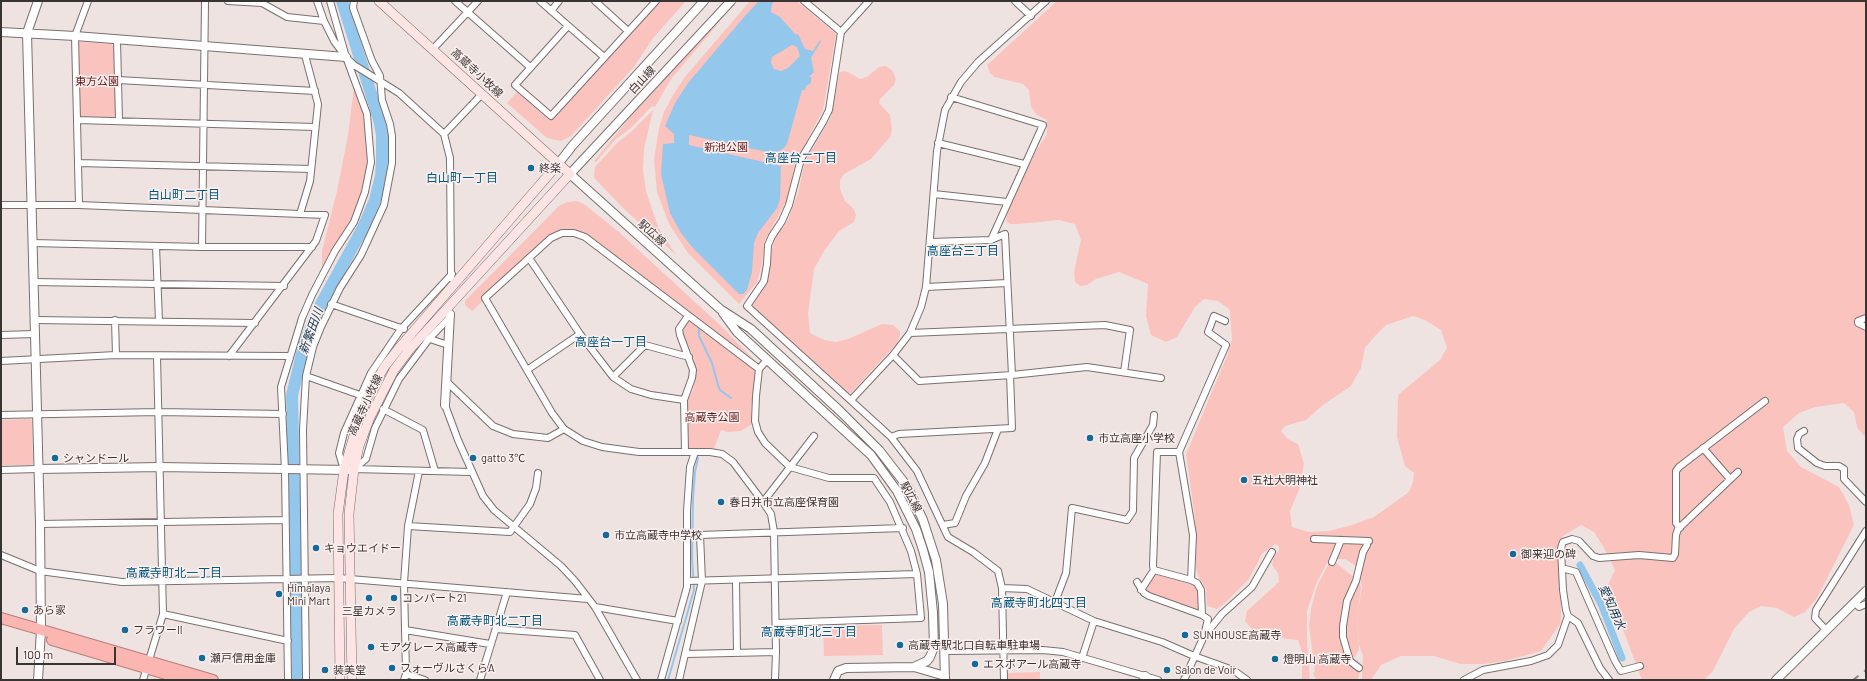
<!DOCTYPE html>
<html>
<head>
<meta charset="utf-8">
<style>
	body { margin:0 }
	#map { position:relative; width:1867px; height:681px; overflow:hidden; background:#efe3e2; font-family:Barlow,sans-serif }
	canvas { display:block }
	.frame { position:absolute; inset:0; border:2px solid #393434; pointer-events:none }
	.scale { position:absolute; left:16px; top:647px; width:100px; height:18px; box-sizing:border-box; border:2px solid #393434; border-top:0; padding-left:5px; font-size:12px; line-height:14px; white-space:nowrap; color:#393434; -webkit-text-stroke:3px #fcf0ef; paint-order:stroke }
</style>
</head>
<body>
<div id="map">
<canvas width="1867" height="681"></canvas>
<div class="frame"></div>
<div class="scale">100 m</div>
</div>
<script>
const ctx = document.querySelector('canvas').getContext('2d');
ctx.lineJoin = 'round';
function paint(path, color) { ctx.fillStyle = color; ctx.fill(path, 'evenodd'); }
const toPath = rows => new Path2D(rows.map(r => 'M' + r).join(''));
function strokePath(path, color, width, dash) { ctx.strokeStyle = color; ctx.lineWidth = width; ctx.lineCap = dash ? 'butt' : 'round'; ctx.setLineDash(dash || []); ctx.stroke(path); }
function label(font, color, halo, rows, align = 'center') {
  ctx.font = font + ' Barlow,"Noto Sans JP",sans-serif'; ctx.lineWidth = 3; ctx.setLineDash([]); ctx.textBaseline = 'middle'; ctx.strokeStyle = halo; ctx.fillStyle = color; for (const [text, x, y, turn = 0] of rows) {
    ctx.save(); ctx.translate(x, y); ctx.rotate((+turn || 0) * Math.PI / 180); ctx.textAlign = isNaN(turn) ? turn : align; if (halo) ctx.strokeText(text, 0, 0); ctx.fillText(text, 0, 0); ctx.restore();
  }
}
paint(toPath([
	[660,1,686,1,654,37,633,68,571,136,561,141,547,138,507,103,517,92,549,120,552,120],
	[750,1,797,1,836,34,823,110,795,163,787,200,764,242,762,264,757,282,739,304,688,253,669,224,657,192,654,159,659,128,664,112,673,95,684,78],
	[1057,1,1866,1,1866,435,1863,435,1857,427,1854,412,1844,403,1815,407,1799,413,1783,427,1787,451,1801,467,1839,487,1849,505,1854,525,1817,598,1805,612,1794,617,1777,608,1761,606,1749,612,1734,629,1713,671,1704,680,1642,680,1610,595,1608,585,1615,570,1604,548,1594,532,1581,525,1563,536,1559,544,1561,565,1561,623,1541,651,1505,661,1484,664,1461,664,1434,656,1401,656,1381,665,1371,680,1362,680,1363,656,1359,645,1357,618,1362,587,1356,566,1345,559,1329,559,1316,584,1307,611,1307,641,1310,680,1302,680,1302,652,1298,640,1264,636,1252,629,1245,621,1247,611,1279,582,1278,573,1272,565,1274,557,1279,550,1279,546,1275,544,1262,554,1249,579,1225,603,1217,609,1207,606,1206,589,1199,578,1196,569,1195,518,1186,454,1227,356,1232,339,1230,310,1218,301,1204,299,1195,307,1177,337,1166,342,1151,335,1146,316,1148,284,1119,272,1096,279,1087,285,1080,286,1075,282,1074,272,1081,240,1075,224,1059,220,1019,224,1010,224,1006,221,1008,210,1035,153,1047,134,1047,120,1037,115,1031,107,1029,90,1023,84,994,77,990,73,987,65],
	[1413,316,1425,320,1441,330,1447,348,1440,360,1398,395,1397,437,1405,466,1414,473,1413,482,1409,492,1374,517,1352,525,1329,531,1309,532,1292,527,1290,511,1299,490,1304,464,1298,444,1288,439,1281,431,1285,426,1306,420,1323,405,1351,386,1361,368,1365,348,1375,336,1386,325],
	[715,24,717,25,671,79,655,107,652,106,631,128,616,139,596,162,594,161,632,115],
	[80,42,112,44,114,46,116,115,114,117,82,117,80,115,78,43],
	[886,66,893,71,896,80,894,85,880,99,879,103,890,115,892,130,890,137,871,159,844,174,840,180,840,189,845,201,854,209,856,215,854,222,839,231,824,251,814,269,808,314,810,333,824,340,836,342,848,339,882,324,893,325,900,331,900,336,897,343,851,393,847,393,753,307,752,302,767,283,772,249,776,236,788,220,798,193,805,161,831,117,839,73,843,71,848,72,860,79,867,77,879,67],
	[354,87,364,109,369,161,362,195,352,221,322,270,322,251,337,191,348,135],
	[653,110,644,149,643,170,646,191,658,227,676,255,625,210,594,178,595,167,618,142,632,131],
	[577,201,584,204,620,233,720,325,758,364,583,233,576,230,563,230,548,236,482,298,483,301,472,311,465,305,465,301,559,206,567,202],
	[690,321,756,371,757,374,751,407,752,424,741,431,727,432,721,430,714,449,687,449,686,403,693,390,696,372,694,358,682,332,687,322],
	[30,419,32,421,33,463,31,465,1,465,1,420],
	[1331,559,1359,581,1361,587,1357,619,1359,650,1352,661,1361,667,1358,680,1317,680,1313,674,1315,671,1309,626,1311,609,1317,586],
	[1153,572,1195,585,1199,590,1198,612,1149,594,1143,588],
	[882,625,883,655,824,656,823,626],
	[1040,672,1040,680,1008,680,1007,673]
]), '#fbc3be');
paint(toPath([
	[759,1,775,1,772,4,771,12,780,17,796,35,798,34,805,49,813,51,820,40,821,41,811,58,814,72,809,77,811,77,811,83,806,86,805,90,802,90,787,144,783,149,776,152,767,152,689,135,689,145,781,166,780,199,777,208,758,233,754,243,752,272,747,290,743,294,739,294,692,247,681,233,670,213,661,174,663,144,674,143,674,134,665,126,675,103,688,83,744,17],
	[792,45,797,47,800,56,788,68,781,71,774,69,771,63,772,57]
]), '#94c7ec');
strokePath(toPath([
	[699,329,699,336,712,363,718,385,720,390,731,398],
	[668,680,694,590,692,557,693,499,695,472,698,458]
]), '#94c7ec', 2);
strokePath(toPath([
	[1580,565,1601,604,1622,658]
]), '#94c7ec', 7);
strokePath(toPath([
	[298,680,292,395,305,342,321,304,363,228,375,200,381,176,382,159,382,135,379,119,342,1]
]), '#94c7ec', 12);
const minor = toPath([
	[228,1,262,3,287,17,324,21],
	[317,1,324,21,334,41,346,57,354,65,399,93,444,134,450,158,451,278],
	[455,1,530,67],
	[540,1,604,57],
	[595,1,628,31],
	[804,1,841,32],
	[869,1,841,32,829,110,823,122,801,159,789,205,782,221,772,236,768,245,767,264,764,281,747,306,891,437,917,471,948,537,973,552,998,571,1002,588,1004,680],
	[1015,1,1031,16],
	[551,11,559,1],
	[568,26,515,85,551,116,656,1],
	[117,40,119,121],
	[433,49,478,1],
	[118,80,315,91],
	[951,97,1043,125,991,240],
	[77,120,315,127],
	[444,134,482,94],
	[938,143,1024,164],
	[79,163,311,169],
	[934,194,1007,202],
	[1,205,79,205,325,215,316,241,229,356],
	[79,205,75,36,88,1],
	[300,214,310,181,318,104,305,55],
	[930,242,991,240,1005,234,1012,375],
	[32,243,202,247,312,247],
	[156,246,159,321],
	[202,247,205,1],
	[529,258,580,334,613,377,631,389,651,395,684,400],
	[33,282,284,286],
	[926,287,1007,283],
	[331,304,404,329],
	[1866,318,1858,321,1858,323,1866,327],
	[34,320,255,323],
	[115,320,116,355],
	[910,333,1105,325,1130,330,1124,372],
	[1,335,35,334],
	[427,338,448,345],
	[893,355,919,381,1012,375,1087,367,1161,378],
	[767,360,759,369,756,396,755,421,758,432,765,443,790,467,829,478,874,478,890,502,911,551,917,574,921,618,776,623],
	[1,361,116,355,290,356],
	[759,369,585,237,574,233,562,233,551,238,485,298,552,413,564,429,583,441,602,447,639,452,710,452,722,454,733,462,763,502,771,514,774,532,776,652,775,680],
	[527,370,580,334],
	[306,376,360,395],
	[613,377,645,345,689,357],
	[447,382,493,426,513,434,548,438,564,429],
	[851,400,893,355,910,333,921,307,926,287,937,151,945,110,961,82,978,62,1046,1],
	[445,405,458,440,483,496,494,510,561,566,575,581,595,607,637,680],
	[383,409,423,430,435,471],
	[1,415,158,412,283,414],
	[1804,431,1799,434,1797,439,1798,448,1817,463,1825,466,1839,466,1844,469,1844,479,1866,502],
	[891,437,899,434,1012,428,1010,375],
	[1703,448,1730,479],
	[685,452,684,400,692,378,693,370,680,335,679,329,688,316],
	[1179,452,1157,452,1153,566,1154,570,1191,580],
	[354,469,366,459,375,428,399,379,429,339,449,318],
	[354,469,471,472],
	[1,470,38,469],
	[344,470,339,453,344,433,371,373,401,329,452,274],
	[763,502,814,436],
	[40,524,285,520],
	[943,525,955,523,966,496,985,463,998,429],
	[408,526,510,532,530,504,536,488,538,473],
	[1680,528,1676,523,1676,471,1679,467,1765,401],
	[1314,539,1369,541],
	[1,555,40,571,122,582,338,578,588,599],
	[1332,562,1341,540],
	[1562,568,1576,572,1615,661,1621,671,1640,666],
	[736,580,737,653],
	[688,581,917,574],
	[1137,582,1144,593,1149,596,1202,615],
	[1002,588,1027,589,1094,621,1162,642,1194,656,1233,670,1247,680],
	[1141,590,1154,570],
	[1055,602,1066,573,1072,508,1127,520,1133,511,1134,458,1153,425,1154,415],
	[1854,602,1859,607,1866,604],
	[595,607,678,621],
	[163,614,288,641],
	[496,629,575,635,600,680],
	[405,630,490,644],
	[1826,630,1815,618,1816,610,1866,531],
	[1205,635,1222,614,1252,587,1272,552],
	[945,651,1043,650,1063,652,1158,680],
	[686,654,776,652],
	[1082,658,1094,621],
	[1359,668,1350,661,1343,637,1343,626,1347,601,1356,581,1363,552,1367,545,1366,541],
	[406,674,425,680],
	[306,678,303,430,306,376,313,347,321,327,340,288,361,255,384,205,392,163,392,136,390,124,382,100,380,76,372,61,353,8,354,1],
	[143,680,163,614,157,356],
	[288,680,285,470,281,387,302,318,312,295,335,251,354,222,365,192,371,162,367,114,346,57,330,1],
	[404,680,406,674,404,583,408,526,419,471],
	[480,680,507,592],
	[661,680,687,587,687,511,690,467,695,452],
	[679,680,702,581,700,535,903,528],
	[1184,680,1204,636,1208,619,1202,615,1201,590,1197,583,1191,580,1193,535,1179,452,1226,345,1208,332,1214,316,1225,321],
	[1464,680,1483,670,1531,661,1548,655,1558,645,1568,616],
	[1609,680,1600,668,1578,623,1568,616,1566,610,1563,590,1561,548,1563,542,1572,539,1579,541,1593,556,1599,558,1639,555,1673,558,1675,554,1676,535,1678,529,1738,472]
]);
const tertiary = toPath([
	[731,1,570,174,720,309,751,329,840,411,879,450,896,472,907,486,923,520,936,560,943,604,945,680],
	[1,32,75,36,346,57],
	[558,164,573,145,704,1],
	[723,313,737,332,871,455,897,491,916,529,923,550,929,572,933,613,934,647,930,657,927,661,914,667,846,668,838,671,834,680],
	[445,405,450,314],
	[38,469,160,467,349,470],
	[914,667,945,676],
	[38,680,41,630,40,524,27,33,38,1],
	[1144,680,1145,676],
	[1776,680,1866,591]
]);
const secondary = toPath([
	[340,680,338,514,344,470,360,415,370,391,385,366,399,348,558,164],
	[352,680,349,514,354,469,359,446,370,417,394,370,409,350,570,174,379,1]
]);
const trunk = toPath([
	[1,618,213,680],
	[52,640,186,680]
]);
strokePath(minor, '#7a706f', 8);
strokePath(tertiary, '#7a706f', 10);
strokePath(secondary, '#7a706f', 10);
strokePath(trunk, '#b67d79', 12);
strokePath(minor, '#fff', 6);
strokePath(tertiary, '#fff', 8);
strokePath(secondary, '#fee4e2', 9);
strokePath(trunk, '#fbb6b2', 10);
strokePath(toPath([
	[1853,680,1866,670]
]), '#8a8281', 2, [7, 7]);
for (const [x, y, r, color] of [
	[531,168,4,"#136a9b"],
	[1090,438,4,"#136a9b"],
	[55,458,4,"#136a9b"],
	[473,458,4,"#136a9b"],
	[1244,480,4,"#136a9b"],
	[721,502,4,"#136a9b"],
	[606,535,4,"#136a9b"],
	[316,548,4,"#136a9b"],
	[1513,554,4,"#136a9b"],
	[279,594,4,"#136a9b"],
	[369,598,4,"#136a9b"],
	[394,598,4,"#136a9b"],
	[25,610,4,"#136a9b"],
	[125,630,4,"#136a9b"],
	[1185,635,4,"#136a9b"],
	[900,645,4,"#136a9b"],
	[371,647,4,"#136a9b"],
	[202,658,4,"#136a9b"],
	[1275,659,4,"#136a9b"],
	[975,664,4,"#136a9b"],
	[392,668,4,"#136a9b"],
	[325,670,4,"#136a9b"],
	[1167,670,4,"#136a9b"]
]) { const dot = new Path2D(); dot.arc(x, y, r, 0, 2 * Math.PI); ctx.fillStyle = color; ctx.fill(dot); strokePath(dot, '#fcf0ef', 1.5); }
label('11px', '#393434', '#fcf0ef', [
	["高蔵寺小牧線",477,73,43],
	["白山線",642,80,-47],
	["駅広線",652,233,42],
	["高蔵寺小牧線",365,405,-65],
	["駅広線",911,497,62]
]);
label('11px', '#61191a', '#fcf0ef', [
	["東方公園",97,81],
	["新池公園",726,147],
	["高蔵寺公園",712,417]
]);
label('11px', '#393434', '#fcf0ef', [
	["終楽",539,168],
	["市立高座小学校",1098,438],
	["シャンドール",63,458],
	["gatto 3℃",481,458],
	["五社大明神社",1252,480],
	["春日井市立高座保育園",729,502],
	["市立高蔵寺中学校",614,535],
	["キョウエイドー",324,548],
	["御来迎の碑",1521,554],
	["Himalaya",287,588],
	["Mini Mart",287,601],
	["コンパート21",402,598],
	["あら家",33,610],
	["三星カメラ",369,611,"center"],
	["フラワーII",133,630],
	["SUNHOUSE高蔵寺",1193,635],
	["高蔵寺駅北口自転車駐車場",908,645],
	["モアグレース高蔵寺",379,647],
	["瀬戸信用金庫",210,658],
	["燈明山 高蔵寺",1283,659],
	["エスポアール高蔵寺",983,664],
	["フォーヴルさくらA",400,668],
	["装美堂",333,670],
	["Salon de Voir",1175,670]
], 'left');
label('12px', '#015883', '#fcf0ef', [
	["高座台二丁目",801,158],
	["白山町一丁目",462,178],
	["白山町二丁目",184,195],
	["高座台三丁目",963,251],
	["高座台一丁目",611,342],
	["高蔵寺町北一丁目",174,573],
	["高蔵寺町北四丁目",1039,603],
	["高蔵寺町北二丁目",495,621],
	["高蔵寺町北三丁目",809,632]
]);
label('italic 12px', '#123a53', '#fcf0ef', [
	["新繁田川",311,331,-70],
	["愛知用水",1612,607,66]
]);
</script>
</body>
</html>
